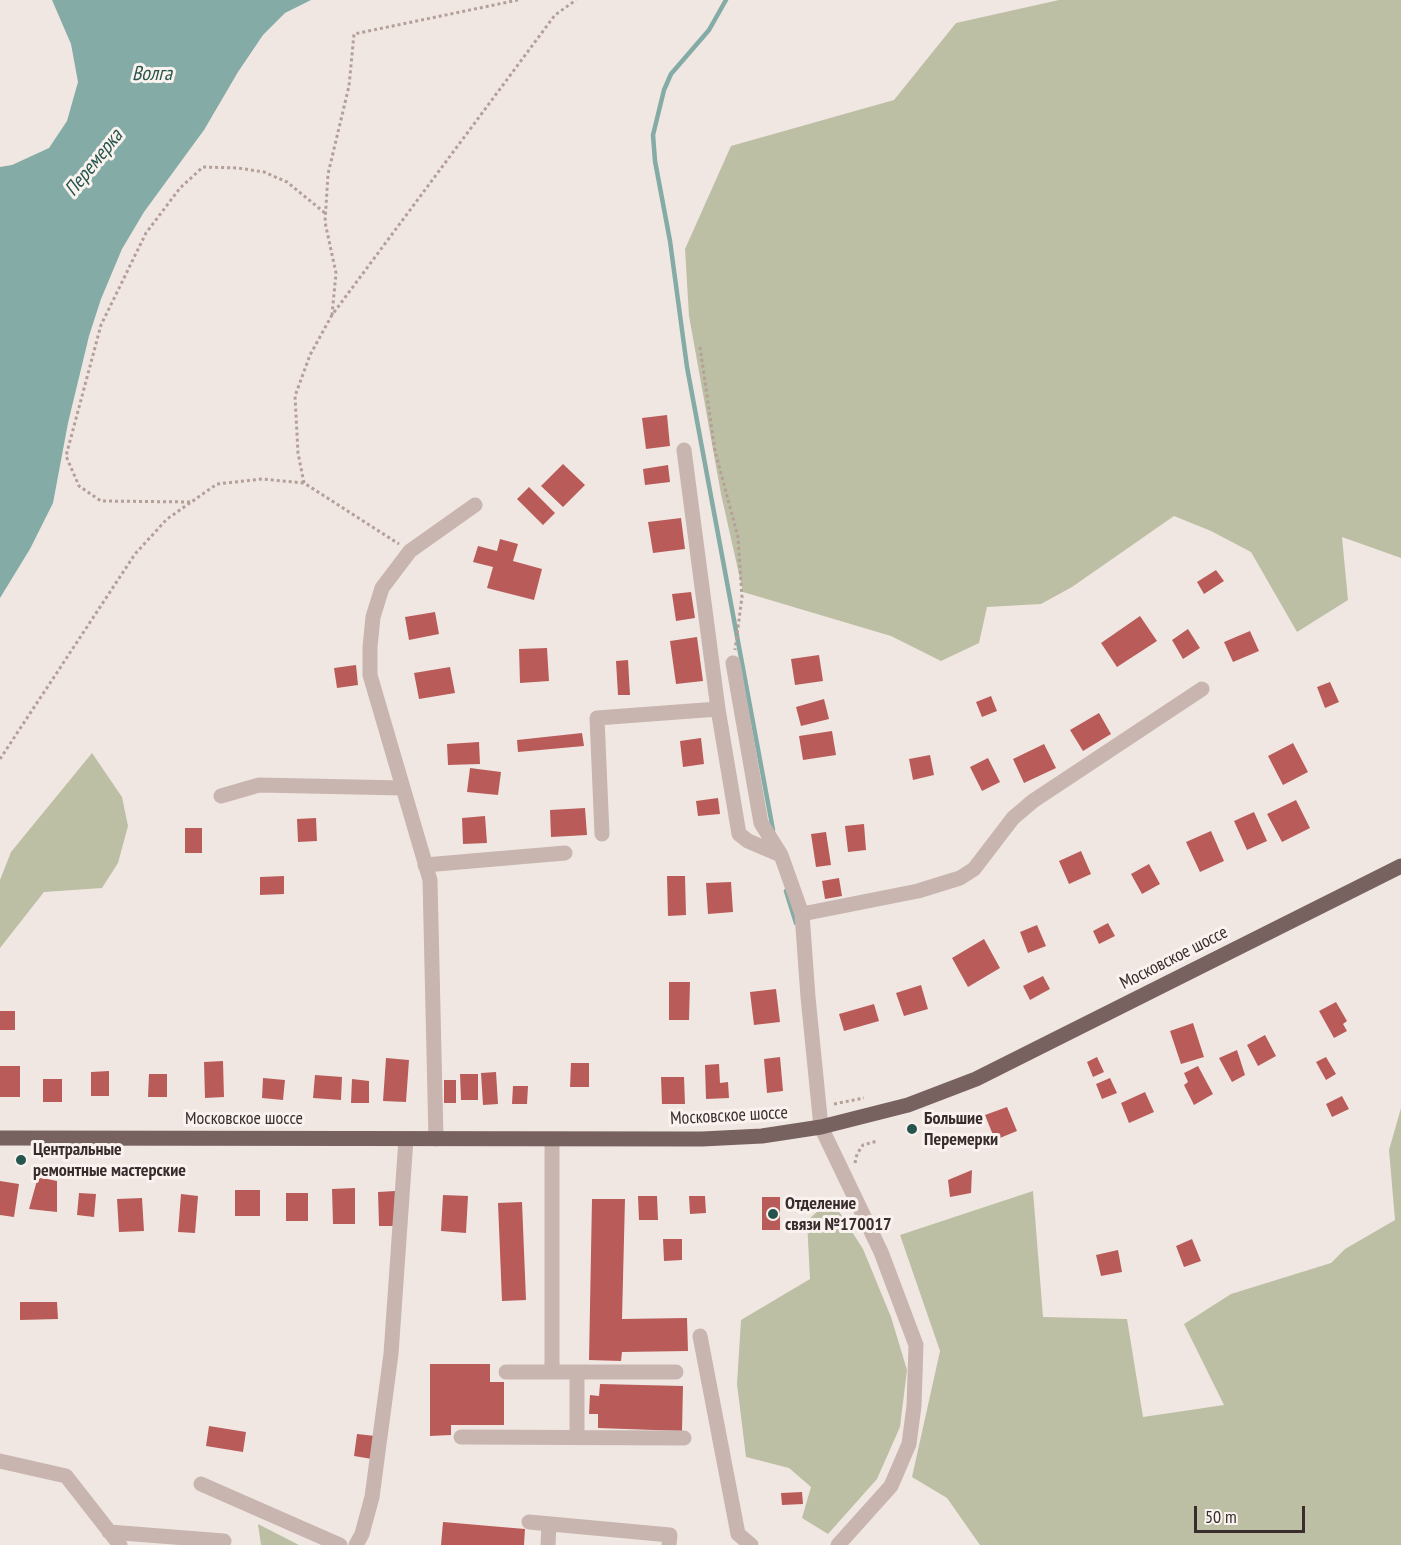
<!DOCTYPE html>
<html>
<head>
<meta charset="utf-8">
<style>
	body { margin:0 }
	#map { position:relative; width:1401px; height:1545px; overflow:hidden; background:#f1e7e2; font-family:"PT Sans Narrow",sans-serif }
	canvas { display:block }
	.scale { position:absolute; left:1194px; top:1506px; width:111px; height:27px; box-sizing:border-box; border:3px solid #382d2c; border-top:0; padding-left:8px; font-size:18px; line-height:21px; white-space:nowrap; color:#382d2c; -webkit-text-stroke:4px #f9f2ee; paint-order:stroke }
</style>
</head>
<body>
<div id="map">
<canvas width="1401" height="1545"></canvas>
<div class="scale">50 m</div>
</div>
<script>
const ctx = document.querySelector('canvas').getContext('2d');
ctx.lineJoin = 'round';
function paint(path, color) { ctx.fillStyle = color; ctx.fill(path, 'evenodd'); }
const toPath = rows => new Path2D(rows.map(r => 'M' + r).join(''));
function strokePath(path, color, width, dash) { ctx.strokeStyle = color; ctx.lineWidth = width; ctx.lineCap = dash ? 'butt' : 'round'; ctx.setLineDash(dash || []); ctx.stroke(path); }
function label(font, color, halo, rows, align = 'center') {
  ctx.font = font + ' "PT Sans Narrow",sans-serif'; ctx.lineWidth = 6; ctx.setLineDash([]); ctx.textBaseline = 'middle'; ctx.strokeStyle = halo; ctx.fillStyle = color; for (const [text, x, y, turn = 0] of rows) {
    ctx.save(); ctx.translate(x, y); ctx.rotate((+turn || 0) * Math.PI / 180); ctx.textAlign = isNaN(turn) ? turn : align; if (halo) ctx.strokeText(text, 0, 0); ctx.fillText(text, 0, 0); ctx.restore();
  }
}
paint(toPath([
	[1059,0,1401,0,1401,558,1342,537,1348,600,1297,632,1251,552,1211,531,1174,516,1072,587,1041,604,987,607,979,643,941,661,891,636,743,592,721,494,689,316,685,249,731,146,894,100,956,23],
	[92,753,122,797,128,826,118,863,102,888,44,892,0,948,0,880,11,852],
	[1401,1108,1401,1545,980,1545,947,1498,912,1477,940,1351,900,1235,1033,1191,1043,1317,1127,1319,1143,1417,1224,1405,1184,1324,1231,1294,1331,1263,1345,1249,1395,1220,1389,1150],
	[831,1199,863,1249,891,1317,907,1370,900,1427,877,1479,828,1534,802,1518,811,1487,789,1468,746,1457,737,1384,741,1320,810,1279,807,1221],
	[258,1524,299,1545,261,1545]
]), '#bcbfa3');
paint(toPath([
	[52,0,311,0,285,13,263,35,238,72,204,130,144,212,122,249,101,299,89,336,68,423,53,503,30,549,0,598,0,167,12,165,49,148,67,121,78,82,71,44]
]), '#84aba5');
strokePath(toPath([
	[726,0,709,30,671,74,664,90,653,135,655,161,670,241,687,367,773,830],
	[786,891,796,923]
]), '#84aba5', 4.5);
paint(toPath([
	[667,415,670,446,646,449,642,418],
	[563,464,585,485,563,507,541,486],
	[668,465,670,482,645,485,643,469],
	[529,487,555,513,543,525,517,499],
	[681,518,685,549,653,553,648,522],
	[500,539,518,544,513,561,542,569,534,600,487,588,493,567,473,562,478,546,497,551],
	[1216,570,1224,581,1204,594,1197,582],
	[691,592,695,618,676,621,672,594],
	[435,612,439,634,409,640,405,617],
	[1140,616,1157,641,1117,667,1101,643],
	[1188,629,1200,648,1183,659,1172,640],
	[1250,631,1259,651,1233,662,1224,642],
	[697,637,703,681,676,684,670,641],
	[547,648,549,681,520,683,519,649],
	[819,655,823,681,795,685,791,659],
	[628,660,630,695,618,695,616,661],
	[356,665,358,685,337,688,334,668],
	[450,667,455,693,419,699,414,673],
	[1330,682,1339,702,1325,708,1317,687],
	[991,696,997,711,982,717,976,702],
	[824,699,829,719,801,726,796,707],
	[1099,713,1111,734,1083,751,1070,730],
	[832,731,836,755,803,760,799,736],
	[582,733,584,746,518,752,517,740],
	[701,738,704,764,683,767,680,741],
	[479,742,480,764,448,765,447,744],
	[1293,743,1308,772,1283,785,1268,756],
	[1044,744,1056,768,1024,783,1013,759],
	[930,755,934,775,913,780,909,759],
	[988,758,1000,782,982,791,970,767],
	[470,768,501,772,498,795,467,792],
	[718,798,720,814,698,816,696,801],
	[1296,800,1310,828,1282,842,1267,814],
	[585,808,587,835,551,837,550,810],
	[1254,812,1267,841,1247,850,1234,821],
	[485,816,487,843,463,844,462,818],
	[316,818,317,841,298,842,297,819],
	[864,824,866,850,848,852,845,826],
	[185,828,202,828,202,853,185,853],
	[1211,831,1224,861,1200,872,1186,842],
	[826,832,831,865,816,867,811,834],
	[1081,851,1091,874,1069,884,1059,861],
	[1149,864,1160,884,1142,894,1131,874],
	[284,876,284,894,260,895,260,877],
	[667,876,685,876,686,915,668,916],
	[839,878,842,896,825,899,822,881],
	[731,882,733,912,708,914,706,883],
	[1108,923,1115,936,1099,944,1093,931],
	[1037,925,1046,946,1028,953,1020,932],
	[984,939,1000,968,968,987,952,958],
	[1043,976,1050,989,1030,1000,1023,986],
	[669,982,690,982,689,1020,669,1020],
	[921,985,928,1009,904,1016,896,993],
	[776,989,780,1022,754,1025,750,992],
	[1336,1002,1347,1021,1343,1024,1347,1031,1334,1038,1319,1011],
	[874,1004,879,1021,844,1031,839,1014],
	[0,1011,15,1011,15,1030,0,1030],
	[1193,1023,1204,1057,1181,1064,1170,1031],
	[1265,1035,1276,1056,1258,1066,1247,1045],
	[1237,1050,1245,1075,1232,1082,1219,1058],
	[780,1057,783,1091,767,1093,764,1059],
	[1097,1057,1104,1072,1093,1077,1087,1062],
	[1326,1057,1336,1074,1326,1080,1316,1062],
	[386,1058,409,1060,406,1102,383,1101],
	[223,1061,224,1097,205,1098,204,1062],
	[571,1063,589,1063,589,1087,570,1087],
	[719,1064,720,1083,728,1082,729,1098,706,1099,705,1065],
	[0,1066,20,1066,20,1097,0,1097],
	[1198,1066,1213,1094,1194,1105,1184,1085,1188,1082,1184,1073],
	[109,1071,109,1096,91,1096,91,1072],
	[496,1072,498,1104,483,1105,481,1073],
	[149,1074,167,1074,167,1097,148,1097],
	[460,1074,478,1074,478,1100,461,1100],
	[315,1075,342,1077,341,1100,313,1098],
	[661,1077,684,1077,685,1104,662,1104],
	[263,1078,285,1080,283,1100,262,1098],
	[1110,1078,1117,1093,1102,1099,1096,1084],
	[43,1079,62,1079,62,1102,43,1102],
	[352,1079,369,1081,369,1103,351,1103],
	[444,1080,456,1080,456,1103,444,1103],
	[513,1086,528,1086,527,1104,512,1104],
	[1145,1092,1154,1112,1129,1123,1121,1103],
	[1342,1096,1349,1109,1332,1117,1326,1104],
	[1007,1107,1017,1131,995,1140,985,1115],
	[972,1170,971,1193,950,1197,948,1180],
	[38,1177,57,1181,57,1212,29,1209],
	[0,1181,19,1184,14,1217,0,1215],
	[355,1188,355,1224,333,1224,332,1189],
	[235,1190,260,1190,260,1216,235,1216],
	[395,1191,396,1226,379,1226,378,1192],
	[79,1193,96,1194,94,1217,77,1215],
	[286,1193,308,1193,308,1221,286,1221],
	[181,1194,198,1196,195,1233,178,1232],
	[443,1195,468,1196,466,1233,441,1231],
	[638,1196,657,1196,658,1220,639,1220],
	[689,1196,705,1196,706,1213,690,1214],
	[762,1197,780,1197,780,1230,762,1230],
	[142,1198,144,1231,119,1232,117,1199],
	[592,1199,625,1199,622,1319,687,1318,688,1351,622,1352,621,1361,589,1360],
	[522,1202,526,1300,502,1301,498,1203],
	[663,1239,682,1239,682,1260,664,1261],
	[1192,1239,1201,1261,1184,1267,1176,1246],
	[1118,1250,1122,1272,1101,1276,1096,1255],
	[20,1302,57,1302,58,1319,20,1320],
	[430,1364,490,1364,490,1382,504,1382,504,1425,451,1425,451,1435,430,1436],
	[600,1384,683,1386,682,1431,598,1428,598,1414,589,1414,590,1395,599,1396],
	[209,1426,246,1432,243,1452,206,1446],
	[357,1434,375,1436,372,1459,354,1456],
	[802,1492,803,1504,782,1505,781,1493],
	[443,1522,525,1529,524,1545,441,1545]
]), '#b95c59');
strokePath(toPath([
	[518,0,354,34,349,86,328,174,325,222,336,273,332,315,555,15,576,0],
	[332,315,310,355,295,396,298,453,304,483,399,544],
	[700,347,715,451,738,537,742,597,735,650],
	[190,502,101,501,79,486,66,456,101,325,146,233,180,188,203,167,238,168,264,172,287,182,325,213],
	[0,759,135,554,167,519,217,484,262,479,304,483],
	[834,1104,864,1098],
	[855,1163,857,1154,863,1145,877,1141]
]), '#b49f99', 3, [3, 3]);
strokePath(toPath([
	[684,450,718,709,739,834,748,841,781,855,802,914,808,997,821,1127,881,1252,916,1345,914,1406,909,1444,891,1486,838,1545],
	[733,663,761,823,781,855],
	[221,796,259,785,403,788],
	[602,834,597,718,718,709],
	[425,865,565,853],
	[802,914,918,891,960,878,974,869,1013,818,1033,801,1202,689],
	[436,1139,430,880,370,675,370,647,373,617,382,588,410,551,475,505],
	[700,1336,738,1534,751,1545],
	[506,1372,676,1372],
	[552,1372,552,1139],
	[461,1437,684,1438],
	[577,1438,577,1372],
	[0,1461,66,1476,120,1545],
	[201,1484,340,1545],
	[529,1522,670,1535,669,1545],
	[109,1532,224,1541],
	[356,1545,362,1534,372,1497,391,1354,406,1139],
	[548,1545,549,1524]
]), '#c8b5af', 15);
strokePath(toPath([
	[0,1138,702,1139,762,1136,821,1127,908,1105,976,1079,1401,866]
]), '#78625f', 15);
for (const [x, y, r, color] of [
	[912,1129,6,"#26554e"],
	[21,1160,6,"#26554e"],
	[773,1214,6,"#26554e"]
]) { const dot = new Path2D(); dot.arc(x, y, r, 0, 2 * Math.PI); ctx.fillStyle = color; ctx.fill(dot); strokePath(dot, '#f9f2ee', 2); }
label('18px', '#382d2c', '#f9f2ee', [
	["Московское шоссе",1174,958,-27],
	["Московское шоссе",729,1116,-3],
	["Московское шоссе",244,1119]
]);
label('bold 18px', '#382d2c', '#f9f2ee', [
	["Большие",924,1119],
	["Перемерки",924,1140],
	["Центральные",33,1150],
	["ремонтные мастерские",33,1171],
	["Отделение",785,1204],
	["связи №170017",785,1225]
], 'left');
label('italic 20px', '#26554e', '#f9f2ee', [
	["Волга",152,74],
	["Перемерка",94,163,-51]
]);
</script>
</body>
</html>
